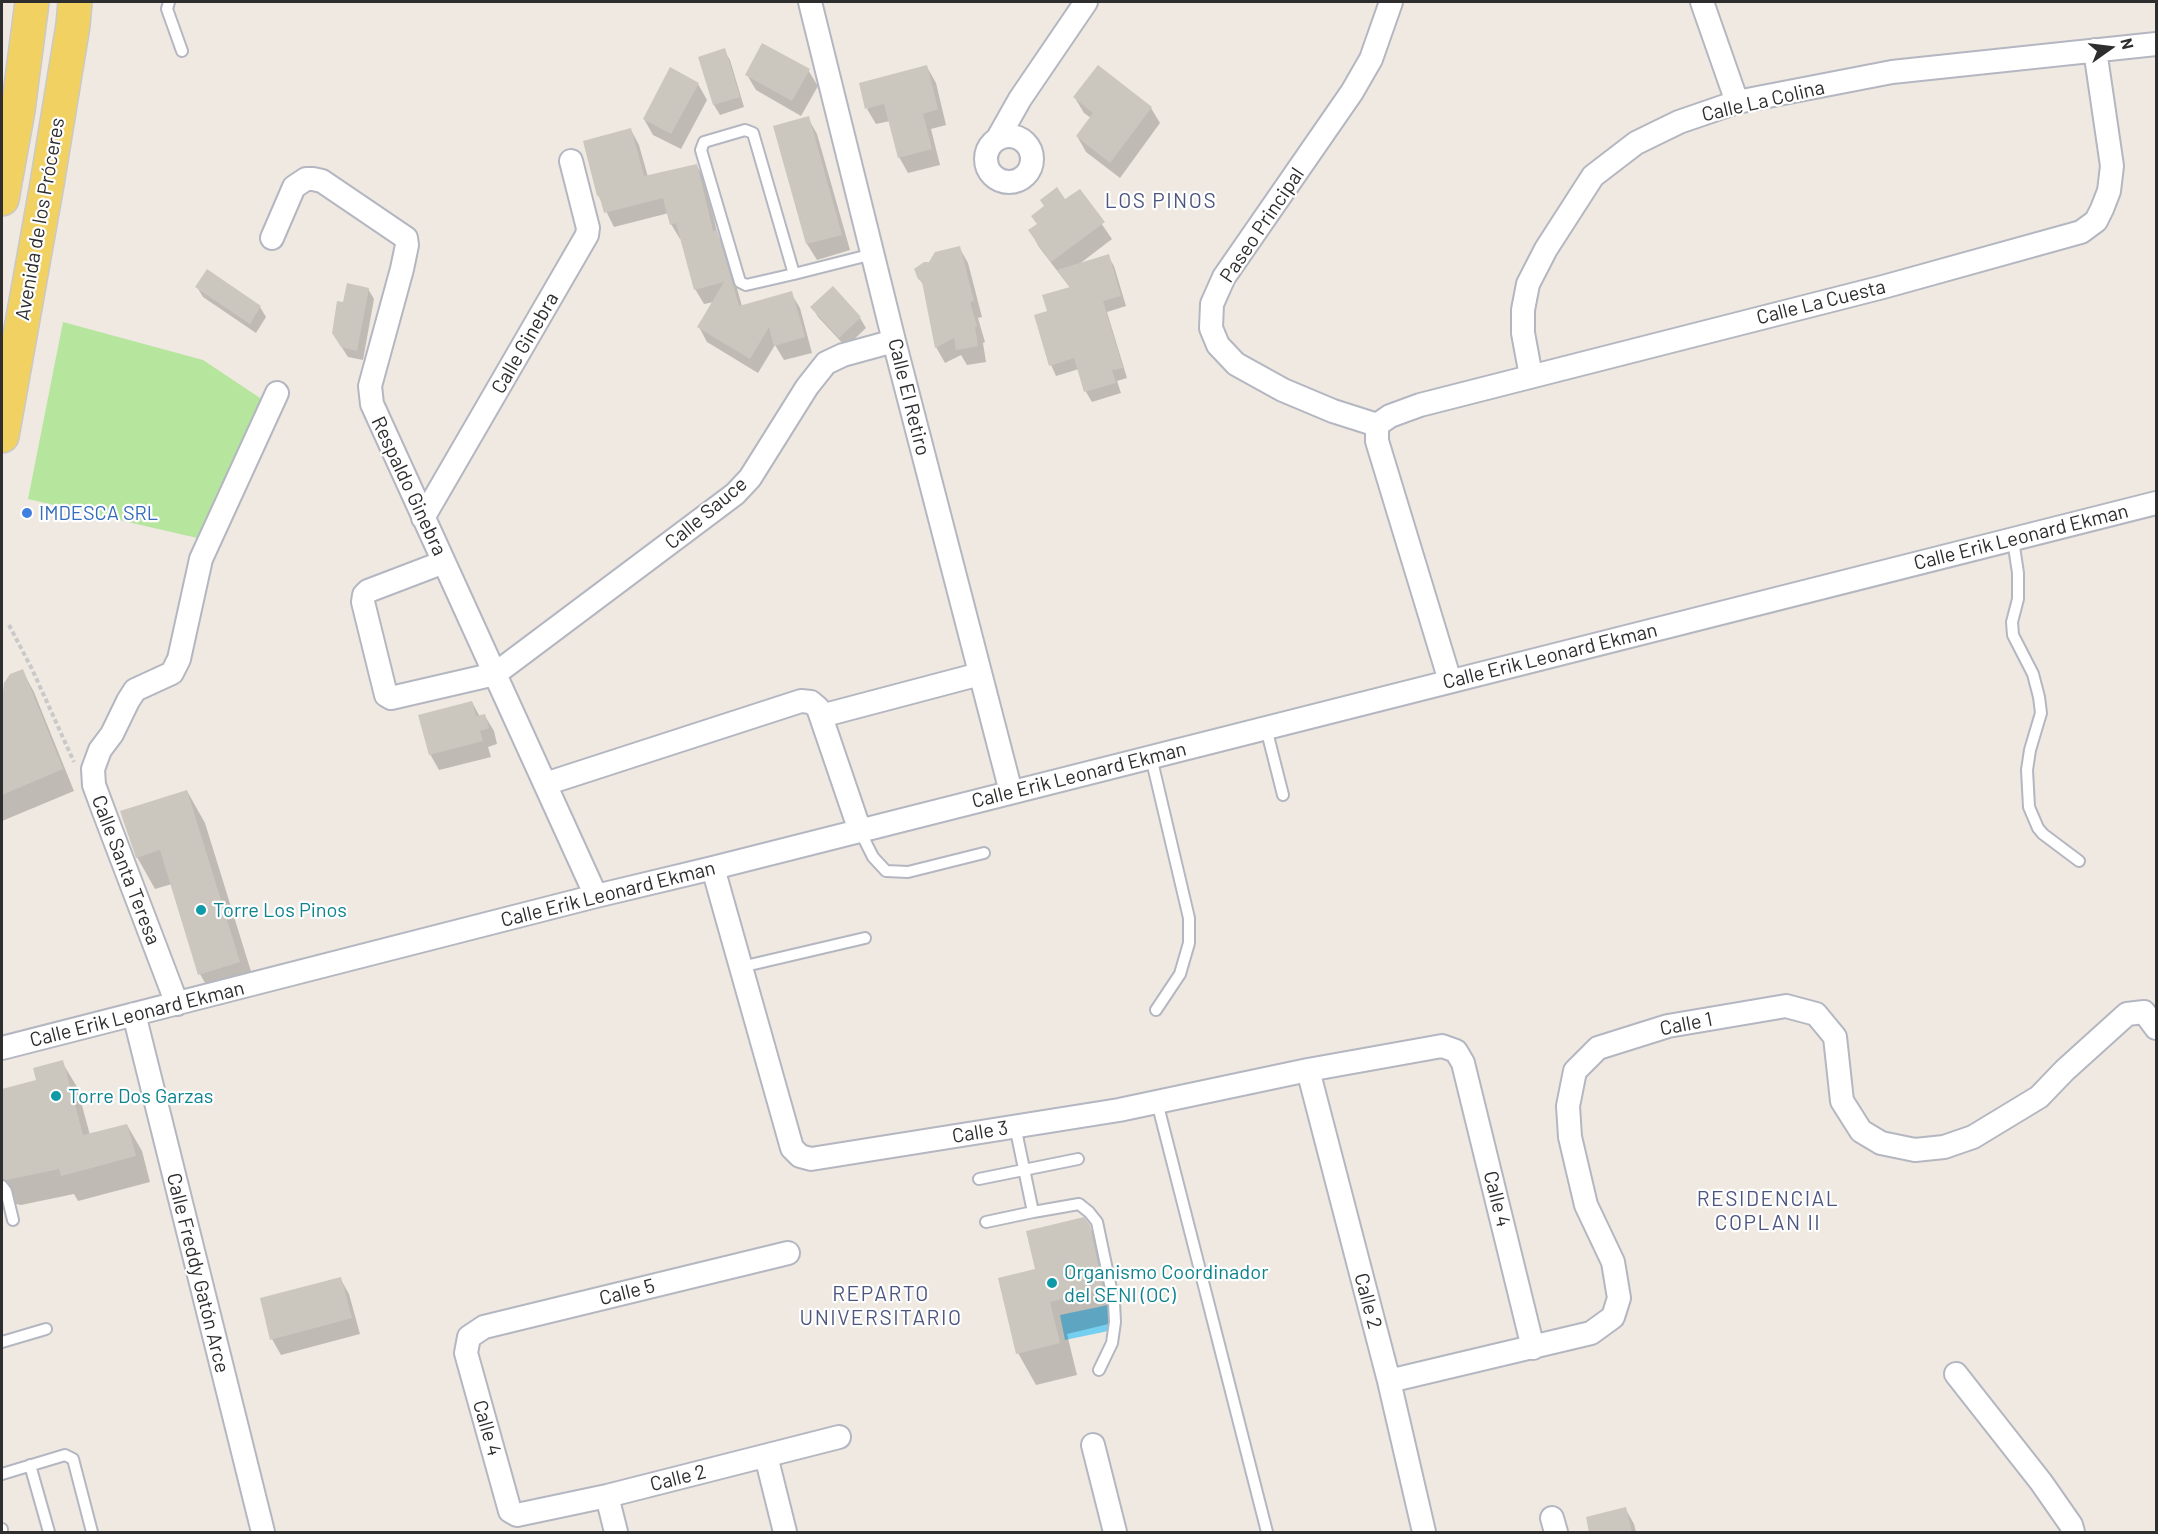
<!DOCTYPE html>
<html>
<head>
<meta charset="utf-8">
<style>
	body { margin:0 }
	#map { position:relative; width:2158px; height:1534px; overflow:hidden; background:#efe9e1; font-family:Barlow,sans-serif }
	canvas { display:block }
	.frame { position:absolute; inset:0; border:3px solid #2e2e2e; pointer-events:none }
	.north { position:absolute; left:2080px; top:18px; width:60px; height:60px; -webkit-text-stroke:4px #fff; paint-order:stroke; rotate:76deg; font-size:16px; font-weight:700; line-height:24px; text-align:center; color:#2e2e2e }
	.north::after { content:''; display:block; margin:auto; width:21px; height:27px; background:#2e2e2e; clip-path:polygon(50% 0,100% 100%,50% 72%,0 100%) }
</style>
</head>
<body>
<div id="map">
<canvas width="2158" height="1534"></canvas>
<div class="frame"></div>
<div class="north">N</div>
</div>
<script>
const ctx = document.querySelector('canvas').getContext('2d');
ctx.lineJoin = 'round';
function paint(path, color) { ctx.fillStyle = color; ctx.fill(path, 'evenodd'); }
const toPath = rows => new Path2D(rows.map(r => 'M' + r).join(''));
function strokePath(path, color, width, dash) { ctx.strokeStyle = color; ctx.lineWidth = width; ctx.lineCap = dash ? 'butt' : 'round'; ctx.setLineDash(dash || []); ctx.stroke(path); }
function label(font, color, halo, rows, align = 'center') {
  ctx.font = font + ' Barlow,sans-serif'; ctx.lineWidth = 4.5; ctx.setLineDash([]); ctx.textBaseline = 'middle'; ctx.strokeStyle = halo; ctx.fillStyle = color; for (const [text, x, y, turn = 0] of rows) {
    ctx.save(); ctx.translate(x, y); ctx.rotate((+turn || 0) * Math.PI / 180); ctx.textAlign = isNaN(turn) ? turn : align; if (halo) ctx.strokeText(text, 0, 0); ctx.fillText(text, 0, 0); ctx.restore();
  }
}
paint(toPath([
	[63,322,203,360,269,404,206,540,28,499]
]), '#b6e59e');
paint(toPath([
	[1108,1305,1113,1330,1065,1340,1060,1315]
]), '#75cff0');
paint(toPath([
	[724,50,730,60,744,107,720,115,714,105,700,58],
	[927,67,936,83,946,125,931,129,940,165,908,173,899,157,890,121,876,124,867,109],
	[808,70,818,86,801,116,756,90,747,75],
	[698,84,707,100,681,149,653,135,644,119],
	[1075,98,1151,108,1160,123,1120,178,1086,152,1077,136,1091,118,1084,113],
	[808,118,817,134,850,250,817,260,807,244,775,127],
	[631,130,639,145,648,177,697,166,705,181,718,236,725,246,742,306,791,293,800,308,812,353,784,360,775,345,758,373,707,342,699,327,714,302,704,304,695,289,682,239,680,239,671,224,669,213,614,227,598,195],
	[1079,191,1112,239,1078,265,1108,256,1114,266,1126,306,1107,312,1127,378,1117,381,1121,393,1092,402,1086,392,1079,369,1056,376,1051,365,1049,312,1071,289,1039,247,1030,231],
	[959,247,968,263,982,317,978,318,985,342,983,343,986,362,967,365,961,355,945,363,936,347,925,288,919,278,930,264],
	[197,287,260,307,266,317,256,333,203,297],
	[368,289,374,299,363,360,348,357,339,343],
	[812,307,860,318,866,328,846,347,818,317],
	[22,670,34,692,74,791,2,821,2,711,5,684],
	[472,702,480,717,485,716,494,731,497,744,488,747,491,757,439,770,430,754],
	[187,791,205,823,258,994,218,1006,200,974,172,884,155,889,137,857],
	[62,1062,77,1087,90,1135,127,1125,142,1151,150,1182,78,1201,74,1194,21,1205,16,1204,6,1208,2,1200,2,1090,38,1081],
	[1089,1226,1107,1259,1121,1321,1067,1334,1077,1375,1036,1385,1018,1353],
	[340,1278,349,1294,360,1334,281,1355,272,1339],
	[1625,1508,1634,1524,1636,1532,1591,1532]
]), '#0003');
paint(toPath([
	[762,43,810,69,792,101,745,75],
	[725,48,740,97,713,105,698,57],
	[927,65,938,109,923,114,932,149,898,158,884,104,865,109,859,83],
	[1098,65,1152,107,1110,163,1076,136,1093,113,1073,97],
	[670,67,699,83,671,134,643,119],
	[809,116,842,235,806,244,773,126],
	[631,128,644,176,697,164,713,231,717,230,739,306,792,291,805,337,774,346,769,327,750,359,697,327,724,282,694,290,676,223,670,225,663,198,604,213,599,195,597,196,583,141],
	[1057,187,1065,199,1080,189,1105,222,1051,262,1028,230,1037,224,1031,216,1044,206,1040,200],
	[960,246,974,301,970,302,977,326,975,327,978,346,956,350,954,338,935,348,922,282,918,279,914,269,924,262,929,262,935,252],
	[1109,254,1121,296,1103,301,1123,368,1112,370,1116,383,1084,392,1074,358,1049,366,1034,315,1047,311,1042,295,1070,287,1057,270],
	[207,269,261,306,250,324,195,287],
	[347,283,369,288,357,351,341,347,332,333,337,301,343,302],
	[833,286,861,317,839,338,810,307],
	[23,669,63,769,2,795,2,700,4,683,10,674],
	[472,701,476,716,485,714,489,728,480,731,483,741,429,755,418,715],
	[187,790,240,962,198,975,160,850,136,858,120,811],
	[63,1060,83,1135,127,1124,136,1156,61,1176,59,1169,6,1180,2,1179,2,1089,36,1080,33,1068],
	[1084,1217,1090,1225,1103,1289,1050,1302,1060,1343,1016,1354,998,1278,1035,1269,1026,1231],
	[341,1277,352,1318,270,1340,260,1298],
	[1626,1507,1632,1533,1589,1533,1586,1517]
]), '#cbc7bf');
const lane = toPath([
	[169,2,167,9,182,51],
	[794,274,753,133,745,130,704,142,701,150,740,282,746,285,794,274,873,254],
	[2013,540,2018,573,2018,599,2012,622,2013,635,2033,674,2039,697,2041,713,2030,750,2027,770,2029,807,2038,828,2043,834,2079,861],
	[1266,728,1283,795],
	[1151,757,1189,918,1189,943,1180,974,1156,1010],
	[860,831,873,857,886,871,908,872,984,853],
	[741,967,865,938],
	[1157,1102,1267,1532],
	[1015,1126,1033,1212,1079,1204,1089,1212,1097,1222,1114,1303,1115,1322,1112,1343,1099,1370],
	[979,1179,1078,1159],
	[2,1186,6,1191,13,1220],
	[986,1222,1033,1212],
	[2,1342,46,1329],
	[30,1465,49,1532],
	[2,1474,65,1455,73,1459,92,1532],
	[2,1529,2,1532]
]);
const street = toPath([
	[810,2,894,341,1011,792],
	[1391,2,1371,59,1352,92,1224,277,1212,304,1211,328,1218,345,1236,364,1283,390,1333,411,1377,425,1377,441,1450,681],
	[1702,2,1737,102],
	'986 159a23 23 0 1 1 46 0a23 23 0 1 1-46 0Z',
	[998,138,1020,99,1086,2],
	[272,238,294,187,306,179,313,179,322,181,406,238,407,245,402,269,370,386,372,404,596,896],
	[1531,376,1523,333,1523,310,1528,284,1546,249,1593,176,1636,143,1679,122,1737,102,1892,72,2156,44],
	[1377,425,1390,416,1420,405,1883,287,2081,232,2096,221,2102,209,2109,191,2112,166,2095,50],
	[423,518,587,235,588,228,571,161],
	[444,562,368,591,364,595,363,602,386,695,391,698,495,674,735,494,750,478,807,387,826,363,843,355,894,341],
	[821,716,980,674],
	[545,784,801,701,811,702,818,708,860,831],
	[713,868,792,1148,800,1156,811,1159,1119,1110,1308,1070,1442,1046,1456,1051,1463,1063,1533,1348],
	[177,1004,104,812,94,785,93,769,100,750,112,734,128,701,135,690,172,673,179,659,201,559,277,393],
	[134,1014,263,1532],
	[2,1048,596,896,713,868,2156,503],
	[1308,1070,1389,1381,1424,1532],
	[788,1253,484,1327,469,1337,466,1353,510,1511,517,1515,607,1496,839,1437],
	[1956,1374,2041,1482,2071,1525,2073,1532],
	[1389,1381,1591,1333,1613,1317,1619,1298,1613,1262,1586,1205,1570,1137,1568,1106,1575,1071,1598,1048,1668,1026,1786,1006,1816,1014,1835,1037,1842,1101,1861,1131,1881,1143,1915,1150,1944,1147,1973,1137,2039,1097,2065,1070,2127,1014,2144,1012,2156,1028],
	[1093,1445,1115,1532],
	[766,1456,785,1532],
	[607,1496,616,1532],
	[1552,1518,1556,1532]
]);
const primary = toPath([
	[2,199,18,110,32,2],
	[2,436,47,184,73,25,75,2]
]);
strokePath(lane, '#b4b7c1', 14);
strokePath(street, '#b4b7c1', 26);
strokePath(primary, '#c9c9c9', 36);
strokePath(toPath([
	[9,625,32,669,74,762]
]), '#c9c9c9', 4, [4.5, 3]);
strokePath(lane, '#fff', 10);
strokePath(street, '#fff', 22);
strokePath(primary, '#f2d163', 33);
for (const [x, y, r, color] of [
	[27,513,6,"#3f7fe0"],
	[201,910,6,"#0f9aa8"],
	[56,1096,6,"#0f9aa8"],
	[1052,1283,6,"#0f9aa8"]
]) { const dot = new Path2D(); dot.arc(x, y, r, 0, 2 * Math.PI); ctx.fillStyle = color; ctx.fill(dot); strokePath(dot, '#fff', 2); }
label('20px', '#2e2e2e', '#fff', [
	["Calle La Colina",1763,101,-13],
	["Avenida de los Próceres",40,219,-80],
	["Paseo Principal",1262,225,-56],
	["Calle La Cuesta",1821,302,-14],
	["Calle Ginebra",525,343,-60],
	["Calle El Retiro",909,397,76],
	["Respaldo Ginebra",409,486,65],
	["Calle Sauce",706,513,-40],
	["Calle Erik Leonard Ekman",2021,537,-14],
	["Calle Erik Leonard Ekman",1550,656,-14],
	["Calle Erik Leonard Ekman",1079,775,-14],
	["Calle Santa Teresa",126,870,69],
	["Calle Erik Leonard Ekman",608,894,-14],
	["Calle Erik Leonard Ekman",137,1014,-14],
	["Calle 1",1686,1024,-11],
	["Calle 3",980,1132,-9],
	["Calle 4",1497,1199,76],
	["Calle Freddy Gatón Arce",198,1273,76],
	["Calle 5",627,1292,-14],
	["Calle 2",1368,1301,75],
	["Calle 4",487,1428,74],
	["Calle 2",678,1478,-14]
]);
label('20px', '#366cbe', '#fff', [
	["IMDESCA SRL",39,513]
], 'left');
label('20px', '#0d838f', '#fff', [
	["Torre Los Pinos",213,910],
	["Torre Dos Garzas",68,1096],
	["Organismo Coordinador",1064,1272],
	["del SENI (OC)",1064,1295]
], 'left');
ctx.letterSpacing = '1.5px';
label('21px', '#4d5680', '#fff', [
	["LOS PINOS",1161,201],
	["RESIDENCIAL",1768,1199],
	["COPLAN II",1768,1223],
	["REPARTO",881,1294],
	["UNIVERSITARIO",881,1318]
]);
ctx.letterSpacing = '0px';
</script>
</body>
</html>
